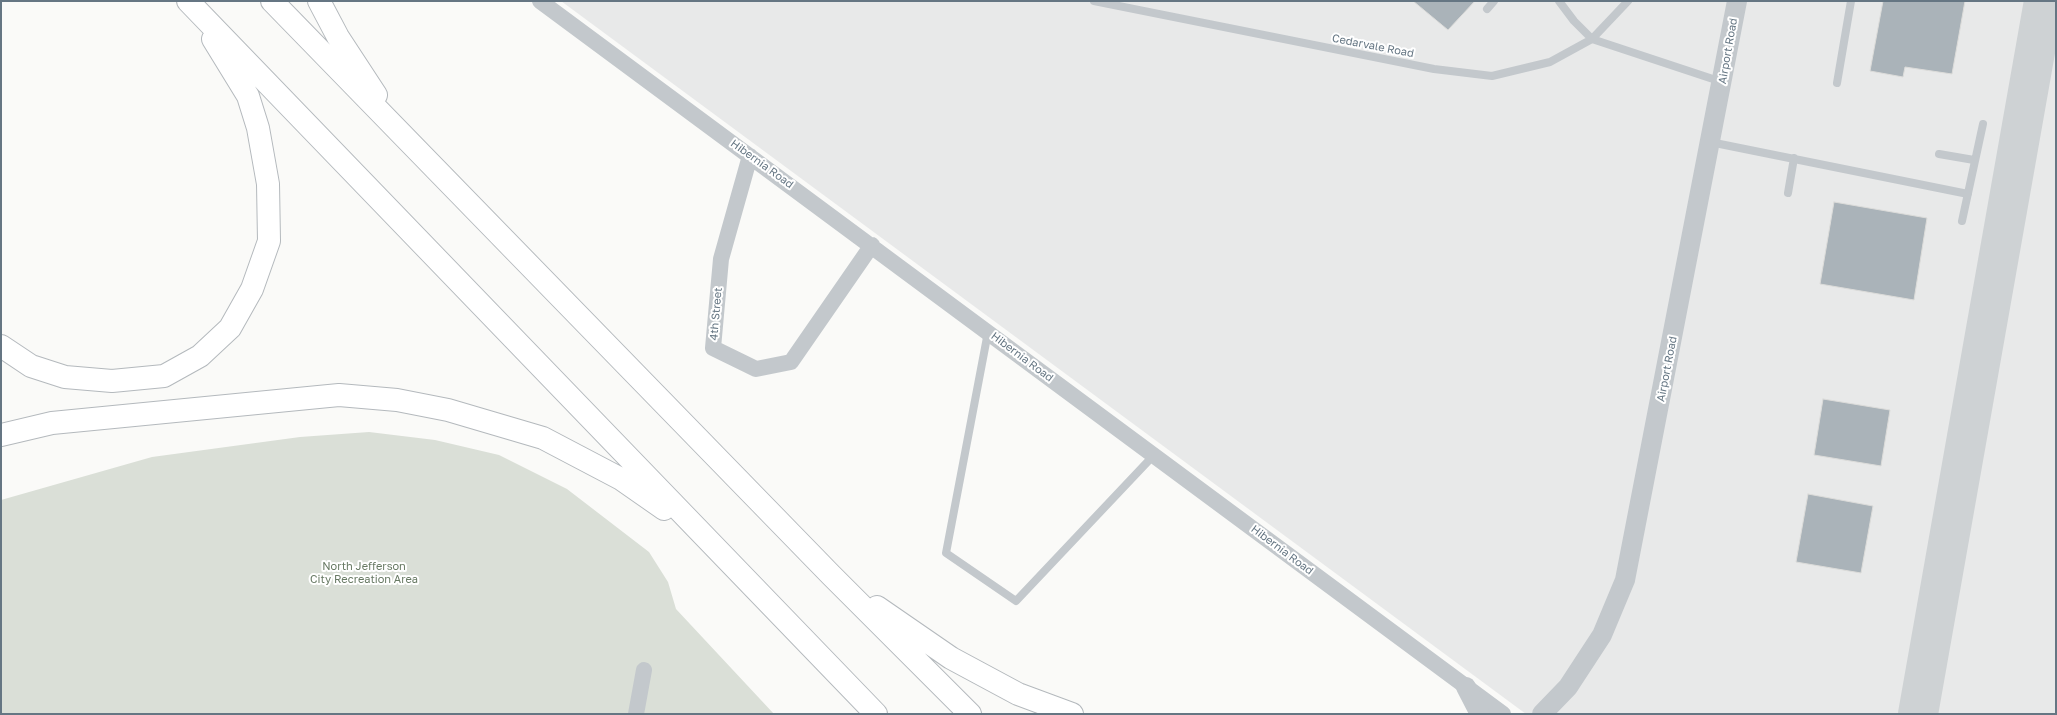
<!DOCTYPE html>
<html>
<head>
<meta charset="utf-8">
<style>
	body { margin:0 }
	#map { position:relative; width:2057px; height:715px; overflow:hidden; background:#fafaf8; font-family:"Golos Text",sans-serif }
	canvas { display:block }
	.frame { position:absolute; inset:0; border:2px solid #657683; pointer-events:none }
</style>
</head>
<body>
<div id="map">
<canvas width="2057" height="715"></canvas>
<div class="frame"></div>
</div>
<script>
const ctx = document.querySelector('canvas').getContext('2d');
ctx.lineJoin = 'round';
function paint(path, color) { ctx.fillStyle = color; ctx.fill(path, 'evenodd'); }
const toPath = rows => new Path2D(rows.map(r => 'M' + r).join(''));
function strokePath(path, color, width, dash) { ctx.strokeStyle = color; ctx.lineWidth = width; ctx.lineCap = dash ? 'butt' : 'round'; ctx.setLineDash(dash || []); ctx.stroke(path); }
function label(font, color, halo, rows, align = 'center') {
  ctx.font = font + ' "Golos Text",sans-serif'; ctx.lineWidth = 4; ctx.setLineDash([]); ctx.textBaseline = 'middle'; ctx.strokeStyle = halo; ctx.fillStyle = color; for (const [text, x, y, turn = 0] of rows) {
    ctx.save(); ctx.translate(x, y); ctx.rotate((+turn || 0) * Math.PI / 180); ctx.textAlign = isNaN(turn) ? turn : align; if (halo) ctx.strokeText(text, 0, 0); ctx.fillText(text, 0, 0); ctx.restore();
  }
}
paint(toPath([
	[561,1,2056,1,2056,714,1526,714]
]), '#e8e9e9');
paint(toPath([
	[369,432,435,440,499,455,567,489,649,552,668,582,676,609,774,714,1,714,1,500,152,457,300,437]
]), '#dadfd7');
strokePath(toPath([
	[1918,714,2044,1]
]), '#ced2d4', 40);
const building = toPath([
	[1413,1,1475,1,1448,30,1413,1],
	[1883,1,1965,1,1952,74,1905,67,1903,77,1870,71,1883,1],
	[1834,202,1927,218,1914,300,1820,284,1834,202],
	[1823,399,1890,410,1881,466,1814,455,1823,399],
	[1808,494,1873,506,1861,573,1796,562,1808,494]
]);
paint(building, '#aab3b9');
strokePath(building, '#dcdcda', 1);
const motorway = toPath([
	[188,1,876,714],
	[272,1,831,575,970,714],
	[319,1,338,37,376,95],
	[1,346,31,366,65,377,112,381,164,376,200,356,230,328,252,289,269,241,268,184,258,128,248,96,213,39],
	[1,435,52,423,339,395,397,400,448,410,543,438,621,479,664,509],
	[877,607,951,658,1018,694,1072,714]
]);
strokePath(motorway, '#b4b9bd', 24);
strokePath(toPath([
	[1094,1,1434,69,1492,76,1550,62,1592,39,1628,1],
	[1559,1,1574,21,1592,39,1722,82],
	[1487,9,1494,1],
	[1837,83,1851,1],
	[1710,142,1968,194],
	[1939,154,1974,160],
	[1788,193,1794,158],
	[1962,221,1983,124],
	[988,332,946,553,1016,601,1154,455]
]), '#c3c8cc', 8);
strokePath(toPath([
	[540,1,1503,714],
	[750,156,721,259,713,348,756,369,791,362,872,245],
	[636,714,644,670]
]), '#c3c8cc', 16);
strokePath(toPath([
	[1466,687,1480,714],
	[1542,714,1568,687,1602,635,1625,580,1737,1]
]), '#c3c8cc', 20);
strokePath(motorway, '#fff', 22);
label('11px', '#657683', '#fff', [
	["Cedarvale Road",1373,46,11],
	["Airport Road",1728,51,-80],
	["Hibernia Road",762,164,36],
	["4th Street",716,314,-85],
	["Hibernia Road",1022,357,37],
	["Airport Road",1667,369,-79],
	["Hibernia Road",1282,550,37]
]);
label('11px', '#687a64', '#fff', [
	["North Jefferson",364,567],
	["City Recreation Area",364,580]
]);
</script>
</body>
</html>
